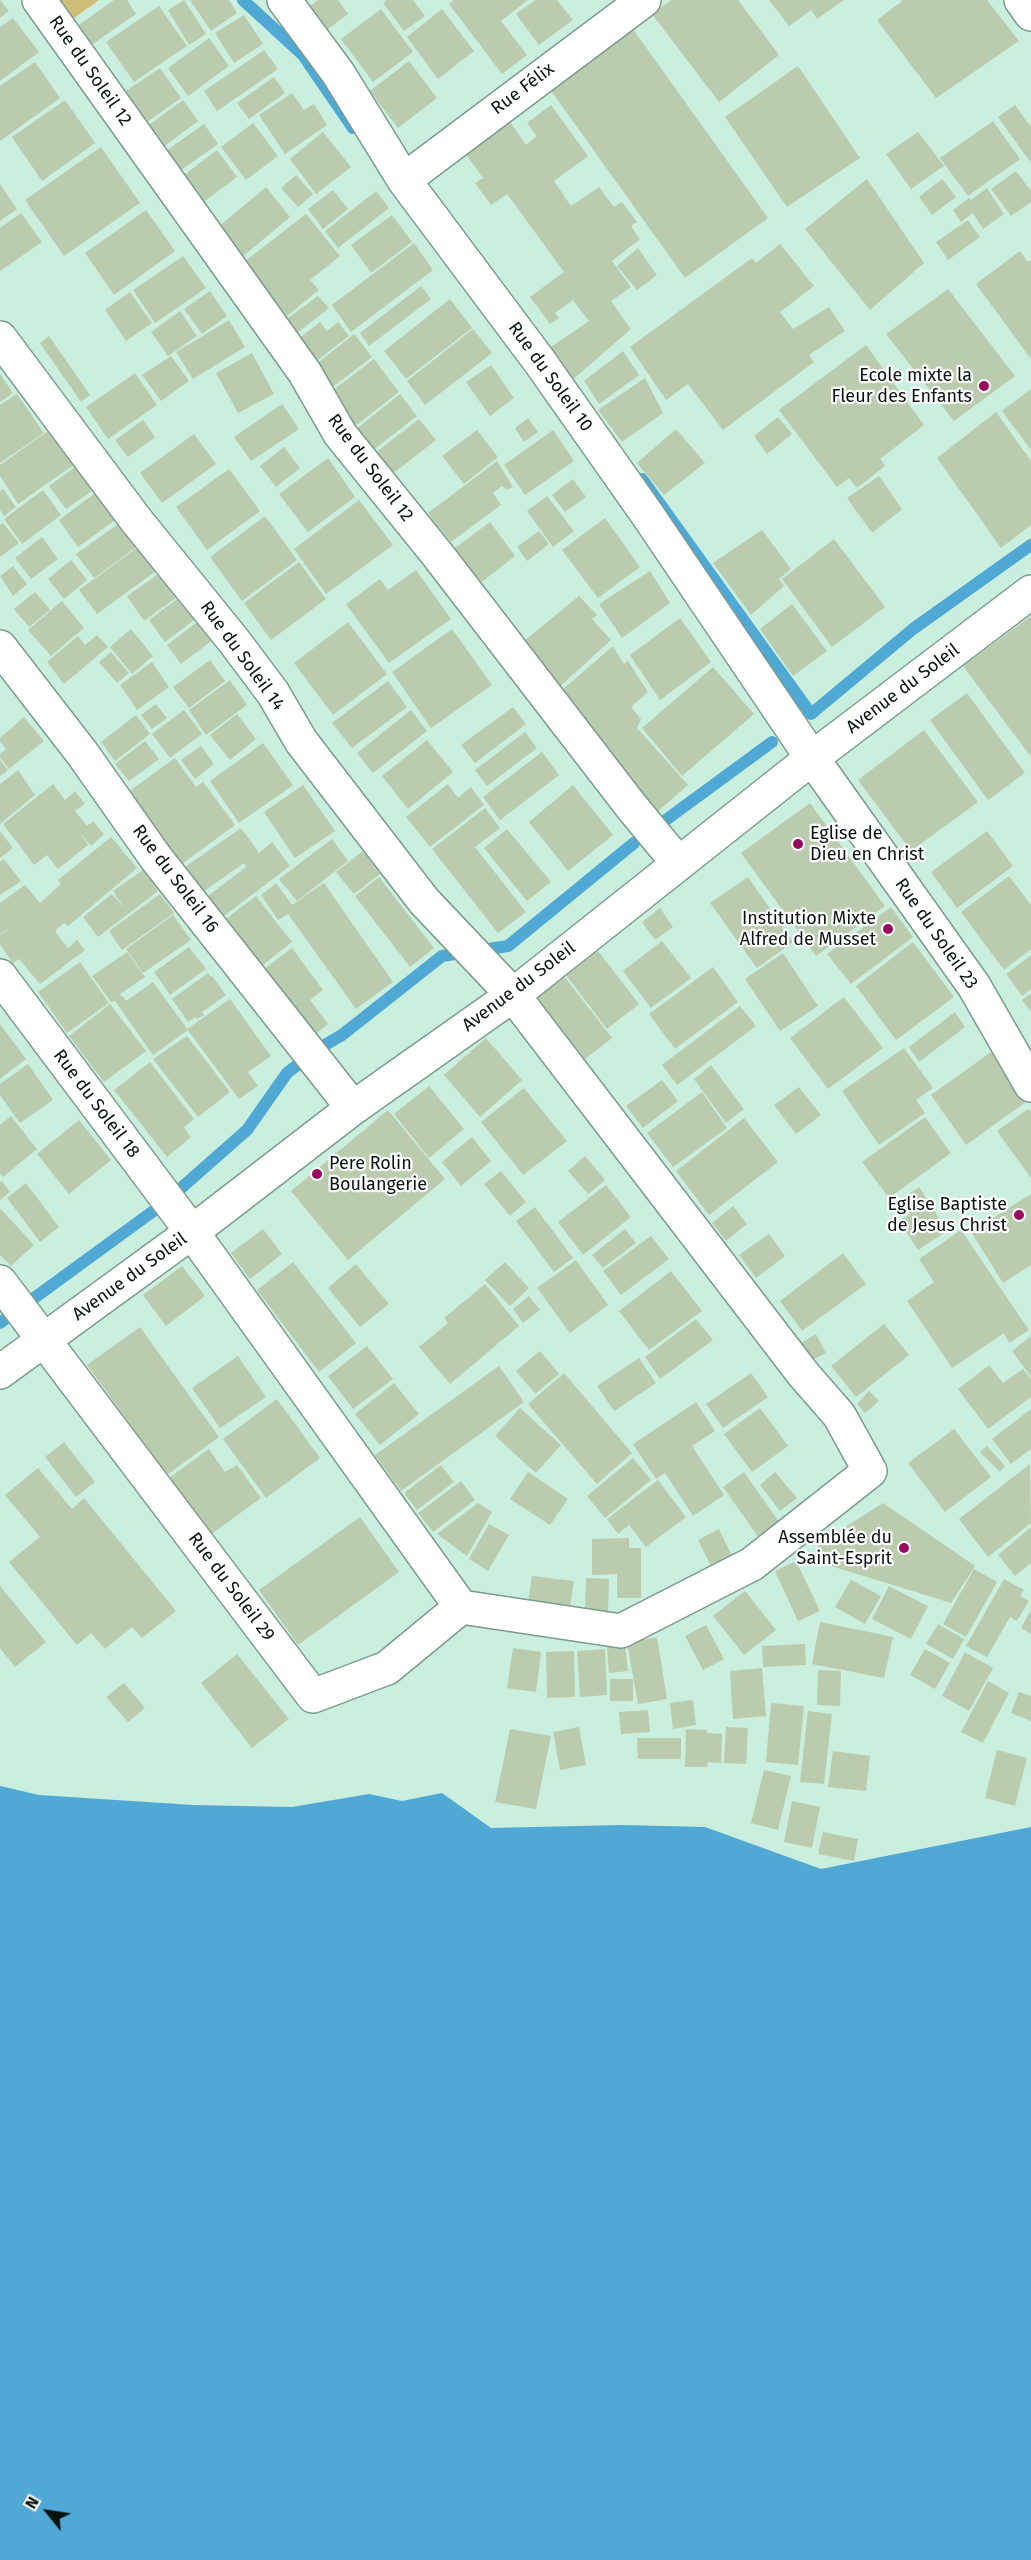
<!DOCTYPE html>
<html>
<head>
<meta charset="utf-8">
<style>
	body { margin:0 }
	#map { position:relative; width:1031px; height:2560px; overflow:hidden; background:#cbefde; font-family:"Fira Sans",sans-serif }
	canvas { display:block }
	.north { position:absolute; left:18px; top:2482px; width:60px; height:60px; -webkit-text-stroke:4px #fff; paint-order:stroke; rotate:300deg; font-size:16px; font-weight:700; line-height:24px; text-align:center; color:#07140e }
	.north::after { content:''; display:block; margin:auto; width:21px; height:27px; background:#07140e; clip-path:polygon(50% 0,100% 100%,50% 72%,0 100%) }
</style>
</head>
<body>
<div id="map">
<canvas width="1031" height="2560"></canvas>
<div class="north">N</div>
</div>
<script>
const ctx = document.querySelector('canvas').getContext('2d');
ctx.lineJoin = 'round';
function paint(path, color) { ctx.fillStyle = color; ctx.fill(path, 'evenodd'); }
const toPath = rows => new Path2D(rows.map(r => 'M' + r).join(''));
function strokePath(path, color, width, dash) { ctx.strokeStyle = color; ctx.lineWidth = width; ctx.lineCap = dash ? 'butt' : 'round'; ctx.setLineDash(dash || []); ctx.stroke(path); }
function label(font, color, halo, rows, align = 'center') {
  ctx.font = font + ' "Fira Sans",sans-serif'; ctx.lineWidth = 4.5; ctx.setLineDash([]); ctx.textBaseline = 'middle'; ctx.strokeStyle = halo; ctx.fillStyle = color; for (const [text, x, y, turn = 0] of rows) {
    ctx.save(); ctx.translate(x, y); ctx.rotate((+turn || 0) * Math.PI / 180); ctx.textAlign = isNaN(turn) ? turn : align; if (halo) ctx.strokeText(text, 0, 0); ctx.fillText(text, 0, 0); ctx.restore();
  }
}
paint(toPath([
	[55,0,99,0,70,21]
]), '#cdbd77');
paint(toPath([
	[0,1786,39,1795,193,1805,292,1807,369,1794,402,1801,442,1793,491,1828,621,1825,705,1827,821,1869,1031,1827,1031,2560,0,2560]
]), '#50a8d5');
strokePath(toPath([
	[243,0,303,55,353,128],
	[642,479,811,714,913,629,1031,545],
	[659,825,772,742],
	[0,1323,163,1204,247,1130,287,1073,318,1049,342,1035,442,956,508,946,634,843]
]), '#50a8d5', 12);
paint(toPath([
	[0,0,9,11,0,18],
	[114,0,127,0,136,14,84,50,70,31],
	[184,0,206,34,189,45,168,10],
	[190,0,229,0,237,13,211,31],
	[318,0,338,0,348,14,316,38,298,15],
	[387,0,413,0,425,16,404,31,383,3],
	[454,0,528,0,501,21,527,55,502,74,449,4],
	[535,0,557,0,573,20,539,45,516,14],
	[671,0,738,0,779,55,719,102,652,14],
	[769,0,844,0,817,19,811,10,789,26],
	[900,0,987,0,1019,41,936,98,877,20,902,1],
	[159,6,187,46,134,82,106,42],
	[381,9,413,52,373,82,341,39],
	[442,9,474,51,438,79,407,37],
	[244,15,263,44,234,63,215,33],
	[13,18,39,52,0,81,0,27],
	[630,25,768,218,685,278,547,85],
	[209,38,229,66,188,96,168,68],
	[264,50,278,69,217,111,204,91],
	[409,61,437,98,398,128,370,91],
	[35,62,60,98,0,141,0,86],
	[798,66,860,158,787,207,725,117],
	[160,68,181,98,147,122,126,91],
	[274,77,285,93,249,119,237,103],
	[292,93,304,110,314,104,327,125,285,154,259,115],
	[65,100,95,143,42,181,12,137],
	[183,100,198,121,162,148,146,127],
	[551,105,588,156,554,181,571,206,599,187,614,207,622,202,637,222,631,226,640,239,612,261,631,287,611,301,631,329,570,382,545,351,589,321,573,300,555,313,559,318,550,324,530,297,564,272,507,194,491,205,475,183,483,178,462,149,506,116,526,145,537,136,527,123],
	[1015,105,1031,127,1031,163,998,117],
	[993,121,1020,159,968,196,940,158],
	[253,123,278,156,246,180,221,147],
	[204,124,218,144,177,173,163,153],
	[323,132,351,167,316,194,290,159],
	[918,132,944,166,911,189,886,154],
	[101,147,140,203,64,256,25,200],
	[217,150,237,177,197,207,177,180],
	[1016,171,1031,191,1031,202,1011,216,991,189],
	[296,175,313,194,298,207,281,188],
	[867,179,924,263,870,310,805,229],
	[942,179,956,197,932,215,919,197],
	[0,184,17,209,0,221],
	[266,187,290,217,241,258,216,229],
	[987,188,1004,214,983,229,973,213,961,222,953,210,969,198,971,200],
	[333,190,348,209,323,229,308,209],
	[376,191,389,208,338,248,325,231],
	[146,210,175,251,114,295,85,253],
	[21,213,42,242,0,271,0,228],
	[306,214,340,256,310,280,319,290,287,316,244,262],
	[392,215,412,242,371,273,351,245],
	[968,220,980,237,948,260,936,242],
	[414,243,433,270,351,332,332,305],
	[780,244,814,286,780,312,793,329,829,307,845,331,809,355,814,362,723,430,688,384,666,400,630,347,752,258,756,263],
	[638,248,657,275,637,290,617,266],
	[1020,251,1028,262,1031,260,1031,359,976,284],
	[183,256,206,288,155,323,133,290],
	[421,286,431,299,369,346,360,333],
	[948,289,1015,376,954,421,886,334],
	[210,291,227,316,202,334,184,309],
	[130,292,152,323,126,341,105,310],
	[318,296,329,308,291,338,280,324],
	[450,299,472,328,406,379,384,351],
	[180,311,197,336,168,356,151,332],
	[229,320,245,347,193,379,176,352],
	[320,322,327,331,338,322,349,336,310,366,293,343],
	[473,329,492,353,425,405,407,381],
	[354,334,372,357,326,392,309,370],
	[49,336,90,395,81,402,40,343],
	[866,345,924,425,880,459,885,466,857,488,849,478,837,487,779,410],
	[623,351,639,375,599,404,584,381],
	[252,353,274,394,238,413,216,373],
	[171,356,189,381,161,401,142,375],
	[374,359,399,392,354,427,328,394],
	[491,365,514,398,490,416,466,382],
	[135,373,157,405,108,439,86,407],
	[0,374,13,393,0,402],
	[645,378,663,413,622,442,598,410],
	[1031,389,1031,450,1002,411],
	[17,394,44,433,0,463,0,405],
	[400,394,417,416,372,451,356,429],
	[282,404,299,429,251,461,234,437],
	[996,412,1031,461,1031,525,1001,548,937,458],
	[778,417,792,434,767,454,754,436],
	[528,418,538,432,524,442,515,428],
	[419,419,436,440,391,475,375,453],
	[143,420,155,437,128,457,115,440],
	[51,429,75,464,18,504,0,476,0,465],
	[676,429,705,463,664,495,637,463],
	[477,430,498,457,464,484,442,456],
	[553,430,574,461,525,495,504,465],
	[194,434,216,464,162,503,140,473],
	[284,447,300,468,276,487,260,466],
	[328,458,355,497,308,532,279,494],
	[497,461,513,487,507,490,502,486,493,493,501,505,451,542,428,513],
	[78,465,95,489,66,509,49,486],
	[229,469,260,511,207,550,176,507],
	[879,476,902,509,872,533,847,498],
	[573,479,586,497,565,512,552,495],
	[3,489,16,507,4,516,0,510,0,491],
	[43,490,61,515,22,544,4,519],
	[98,491,118,518,78,547,59,520],
	[547,496,574,531,553,547,527,511],
	[359,500,393,545,326,594,294,549],
	[265,516,297,560,242,601,210,557],
	[605,518,640,567,598,598,562,550],
	[121,522,139,545,94,578,76,554],
	[490,522,515,556,482,582,452,550],
	[3,523,19,543,0,557,0,525],
	[762,530,791,569,779,579,784,586,751,615,713,563],
	[539,531,549,544,527,561,517,547],
	[42,537,58,559,31,579,15,558],
	[834,539,885,607,832,647,782,579],
	[138,547,156,571,97,614,79,590],
	[71,560,87,580,64,599,48,579],
	[299,562,326,599,271,640,244,603],
	[13,566,27,584,13,596,0,576],
	[416,570,451,619,389,663,346,604,380,579,388,590],
	[650,571,670,603,622,638,599,604],
	[160,573,177,597,144,621,127,596],
	[35,592,50,610,29,627,14,609],
	[181,596,197,618,165,642,149,620],
	[579,596,597,615,592,619,611,640,556,690,518,646],
	[62,601,84,628,51,656,28,630],
	[792,604,827,651,793,676,760,629],
	[1031,616,1031,757,963,666],
	[680,618,711,662,660,700,630,655],
	[200,620,214,639,181,664,167,645],
	[348,622,387,674,333,715,294,663],
	[131,629,153,656,132,674,110,647],
	[452,629,492,685,431,728,392,672],
	[97,635,108,647,64,684,47,662,78,636,85,645],
	[613,646,624,664,628,661,648,692,631,707,641,719,637,728,688,785,657,812,635,794,555,696],
	[111,652,129,673,117,683,99,662],
	[210,660,225,681,189,708,173,687],
	[152,662,169,687,137,710,120,685],
	[713,667,754,714,682,776,642,728],
	[230,680,247,705,206,735,189,710],
	[388,681,407,707,352,748,332,723],
	[967,693,1025,773,988,800,930,720],
	[156,704,167,718,152,729,141,715],
	[513,707,526,724,475,763,461,745],
	[184,710,202,734,170,758,152,734],
	[411,710,427,731,373,773,357,753],
	[237,714,256,739,230,760,210,735],
	[136,715,150,734,115,761,101,742],
	[24,717,44,741,9,769,0,757,0,754,6,749,0,742,0,738],
	[924,730,978,802,911,851,858,780],
	[525,732,537,748,487,786,475,770],
	[427,740,453,772,408,809,382,776],
	[145,741,159,759,129,781,115,764],
	[263,743,293,785,239,823,210,781],
	[201,746,214,764,195,779,181,760],
	[542,752,559,775,500,820,483,797],
	[175,758,196,787,203,782,235,825,178,867,128,792],
	[0,760,8,770,0,776],
	[18,770,35,795,0,824,0,784],
	[53,784,65,800,75,791,85,804,75,811,87,826,93,821,104,834,91,846,80,833,88,845,58,869,47,855,34,865,3,824],
	[448,784,458,798,471,787,484,805,430,847,406,817],
	[303,785,335,831,295,858,264,812],
	[573,785,613,835,568,871,529,822],
	[810,803,885,906,816,956,741,853],
	[485,808,500,828,475,847,526,912,498,933,432,849],
	[241,828,259,853,272,842,290,866,224,916,208,896,246,867,244,863,203,892,185,867],
	[507,829,551,882,527,901,484,848],
	[0,831,13,848,0,858],
	[987,831,1013,866,957,908,931,872],
	[111,837,137,868,68,926,64,923,55,931,68,948,77,940,85,950,40,984,19,959,13,963,0,945,0,935,13,925,0,934,0,903,25,885,40,903,61,884,58,880],
	[332,839,348,861,297,901,279,879],
	[363,851,380,874,354,894,336,872],
	[4,859,21,881,0,895,0,862],
	[143,870,158,891,98,937,83,917,112,894,124,908,113,891],
	[1009,876,1031,905,1031,949,1004,970,961,912],
	[379,877,434,948,410,967,355,896],
	[748,877,793,942,757,968,710,903],
	[276,883,292,905,324,883,393,982,356,1009,288,914,278,920,261,895],
	[160,894,174,913,122,950,109,931],
	[256,896,292,942,259,968,223,921],
	[891,907,913,937,851,984,827,954],
	[660,908,673,927,655,940,642,922],
	[173,915,191,940,143,973,126,949],
	[662,941,691,978,651,1008,623,971],
	[913,942,954,997,896,1040,856,986],
	[189,947,206,969,170,995,154,972],
	[292,948,323,990,310,1000,328,1024,312,1037,263,970],
	[598,951,639,1004,607,1029,566,975],
	[127,952,145,977,120,994,122,997,123,996,126,1001,153,982,188,1030,153,1055,115,1001,111,1002,92,976],
	[783,953,818,1006,780,1031,745,979],
	[1031,955,1031,989,1022,996,1006,974],
	[80,962,109,1003,67,1033,38,992],
	[713,967,738,1002,675,1049,649,1014],
	[208,973,211,977,212,976,226,995,202,1012,204,1015,197,1019,196,1017,188,1022,172,999],
	[564,976,612,1038,585,1059,537,997],
	[1031,993,1031,1012,1022,1000],
	[844,997,883,1048,828,1089,790,1038],
	[230,999,271,1056,248,1072,258,1086,239,1099,187,1029],
	[110,1004,146,1051,104,1082,69,1036],
	[740,1006,756,1026,677,1085,662,1065],
	[955,1012,965,1027,919,1062,909,1047],
	[0,1024,26,1059,0,1079],
	[187,1036,230,1092,198,1117,153,1059],
	[486,1038,522,1080,480,1117,444,1075],
	[904,1048,933,1088,916,1100,925,1113,879,1145,842,1091],
	[991,1052,1026,1102,966,1145,931,1095],
	[150,1062,194,1119,184,1127,191,1137,167,1157,114,1090],
	[28,1064,53,1100,20,1123,0,1095,0,1084],
	[711,1065,744,1109,726,1123,694,1079],
	[662,1080,678,1101,643,1128,626,1106],
	[429,1086,464,1129,429,1158,394,1114],
	[799,1087,821,1115,796,1134,774,1105],
	[524,1088,567,1141,523,1175,481,1122],
	[702,1092,727,1128,673,1167,647,1133],
	[1028,1109,1031,1112,1031,1178,997,1131],
	[388,1110,445,1179,348,1260,291,1191],
	[11,1116,37,1149,3,1177,0,1173,0,1125],
	[925,1117,951,1153,889,1198,862,1162],
	[744,1118,778,1162,709,1215,676,1171],
	[79,1120,111,1160,69,1194,37,1154],
	[472,1137,491,1161,461,1186,442,1162],
	[585,1156,605,1180,588,1194,568,1171],
	[501,1171,526,1202,510,1216,484,1184],
	[2,1181,10,1192,0,1200,0,1182],
	[26,1183,59,1227,40,1242,7,1198],
	[606,1185,631,1217,583,1255,558,1222],
	[919,1187,947,1231,918,1250,899,1221,910,1214,901,1199],
	[1031,1194,1031,1265,1003,1283,971,1232],
	[733,1206,747,1224,726,1241,712,1223],
	[535,1207,573,1258,554,1272,516,1221],
	[0,1208,34,1245,11,1266,0,1255],
	[263,1229,282,1254,250,1279,231,1253],
	[625,1229,636,1243,603,1268,592,1255],
	[961,1230,1029,1330,1009,1343,1004,1333,952,1368,907,1301,934,1282,919,1259],
	[769,1234,785,1256,756,1278,739,1255],
	[651,1236,669,1259,621,1295,603,1271],
	[843,1253,866,1284,802,1331,780,1301],
	[576,1260,608,1305,570,1333,537,1288],
	[293,1262,356,1343,319,1372,257,1290],
	[505,1262,529,1288,510,1306,485,1280],
	[356,1264,389,1304,360,1327,328,1288],
	[182,1266,205,1296,166,1326,143,1295],
	[671,1271,702,1311,649,1350,619,1311],
	[485,1284,519,1326,450,1384,419,1347,448,1323,444,1318],
	[529,1296,540,1310,523,1323,513,1309],
	[696,1319,713,1340,660,1379,645,1357],
	[884,1324,909,1355,856,1397,831,1366],
	[140,1327,219,1437,167,1475,87,1365],
	[816,1334,826,1353,811,1361,801,1343],
	[1031,1336,1031,1377,1012,1351],
	[367,1346,393,1379,353,1409,328,1376],
	[540,1351,559,1374,535,1394,516,1371],
	[238,1356,266,1397,220,1428,192,1388],
	[639,1358,656,1383,614,1411,597,1386],
	[989,1365,1003,1383,1023,1369,1031,1379,1031,1397,988,1429,958,1389],
	[499,1366,524,1402,401,1491,375,1455],
	[564,1373,632,1453,597,1484,528,1404],
	[751,1373,768,1397,723,1428,706,1404],
	[394,1383,419,1414,380,1445,355,1414],
	[869,1391,879,1401,865,1413,857,1404],
	[277,1399,320,1458,266,1498,223,1439],
	[696,1402,715,1431,692,1446,724,1495,693,1516,665,1473,656,1479,633,1444],
	[520,1408,561,1445,536,1473,495,1436],
	[760,1408,788,1446,752,1472,724,1434],
	[1031,1409,1031,1449,1011,1464,992,1439],
	[954,1429,991,1477,945,1512,908,1463],
	[64,1442,95,1482,76,1497,45,1457],
	[987,1446,1005,1466,1000,1472,980,1452],
	[209,1449,225,1472,237,1465,261,1498,210,1535,169,1478],
	[633,1458,651,1480,605,1518,587,1496],
	[1030,1464,1031,1523,988,1557,959,1519],
	[441,1465,454,1482,417,1510,404,1493],
	[38,1468,72,1509,84,1498,176,1611,142,1638,132,1627,105,1649,91,1633,77,1645,9,1562,40,1537,5,1495],
	[528,1472,568,1499,550,1525,510,1499],
	[744,1472,782,1526,761,1541,723,1487],
	[775,1472,797,1498,780,1511,760,1485],
	[658,1480,686,1517,646,1547,629,1525,618,1534,607,1519],
	[461,1481,475,1500,433,1532,418,1513],
	[478,1503,492,1512,467,1556,437,1534],
	[883,1503,975,1566,951,1603,831,1566,817,1545],
	[360,1517,399,1572,298,1645,259,1590],
	[489,1524,509,1535,488,1571,469,1559],
	[1031,1527,1031,1563,1015,1576,998,1555],
	[719,1529,732,1556,711,1566,698,1540],
	[629,1538,629,1548,641,1548,641,1598,617,1598,617,1574,592,1575,592,1539],
	[796,1561,820,1611,798,1621,775,1571],
	[974,1569,997,1582,966,1637,943,1624],
	[532,1576,574,1581,569,1614,527,1609],
	[586,1578,609,1579,608,1612,585,1611],
	[1004,1579,1024,1590,1020,1596,1029,1601,1017,1621,1010,1617,987,1657,966,1646],
	[851,1580,881,1596,865,1624,835,1607],
	[0,1586,46,1642,15,1667,0,1648],
	[889,1586,928,1606,911,1639,872,1619],
	[745,1591,776,1630,744,1655,713,1616],
	[1031,1610,1031,1634,1021,1628],
	[820,1622,893,1637,884,1678,812,1664],
	[938,1624,964,1639,953,1659,926,1644],
	[706,1625,724,1659,703,1670,685,1636],
	[657,1637,667,1699,638,1704,627,1643],
	[805,1644,806,1665,763,1667,762,1646],
	[625,1645,628,1671,609,1673,607,1647],
	[513,1648,541,1652,536,1692,507,1688],
	[605,1649,607,1695,580,1697,577,1651],
	[925,1649,950,1663,935,1689,910,1675],
	[574,1651,575,1697,547,1698,546,1652],
	[965,1652,993,1668,969,1711,942,1696],
	[237,1654,289,1719,252,1748,201,1683],
	[762,1668,766,1716,733,1719,730,1671],
	[818,1670,841,1671,840,1706,817,1705],
	[610,1679,633,1679,633,1701,610,1701],
	[988,1681,1009,1693,983,1743,961,1732],
	[124,1683,145,1708,128,1722,106,1697],
	[1019,1692,1031,1696,1031,1721,1011,1713],
	[693,1700,696,1725,673,1729,670,1703],
	[771,1703,804,1706,798,1765,766,1762],
	[648,1710,650,1732,621,1734,619,1712],
	[808,1711,832,1714,824,1784,800,1782],
	[579,1727,586,1765,560,1770,553,1732],
	[726,1727,748,1728,746,1764,724,1763],
	[510,1729,551,1736,536,1809,495,1802],
	[686,1729,707,1730,707,1733,722,1734,721,1763,708,1762,707,1767,685,1767],
	[637,1738,681,1738,681,1759,638,1759],
	[997,1750,1027,1758,1015,1806,985,1798],
	[833,1751,870,1756,866,1791,828,1787],
	[764,1770,791,1776,778,1830,751,1823],
	[792,1801,820,1807,812,1848,784,1842],
	[823,1832,858,1839,854,1861,818,1854]
]), '#bacbae');
const minor = toPath([
	[39,0,305,373,340,434,437,554,631,806,678,863],
	[284,0,338,73,404,180,540,362,647,514,812,758,974,986,1031,1085],
	[1021,0,1031,14],
	[404,180,644,0],
	[0,338,136,520,234,641,273,693,301,741,424,901,513,995,804,1375,839,1415,870,1471,752,1564,621,1631,461,1607,387,1668,313,1696,0,1282],
	[0,647,82,753,156,858,353,1108],
	[0,976,192,1232,461,1607],
	[0,1372,192,1232,353,1108,513,995,812,758,1031,592]
]);
strokePath(minor, '#7b9c8d', 36);
strokePath(minor, '#fff', 33);
for (const [x, y, r, color] of [
	[984,386,6,"#99085a"],
	[798,844,6,"#99085a"],
	[888,929,6,"#99085a"],
	[317,1174,6,"#99085a"],
	[1019,1215,6,"#99085a"],
	[904,1548,6,"#99085a"]
]) { const dot = new Path2D(); dot.arc(x, y, r, 0, 2 * Math.PI); ctx.fillStyle = color; ctx.fill(dot); strokePath(dot, '#fff', 2); }
label('18px', '#07140e', '#fff', [
	["Rue du Soleil 12",90,71,55],
	["Rue Félix",523,89,-37],
	["Rue du Soleil 10",550,377,54],
	["Rue du Soleil 12",370,468,53],
	["Rue du Soleil 14",242,656,54],
	["Avenue du Soleil",903,689,-37],
	["Rue du Soleil 16",175,879,53],
	["Rue du Soleil 23",936,934,55],
	["Avenue du Soleil",519,987,-37],
	["Rue du Soleil 18",96,1104,53],
	["Avenue du Soleil",130,1277,-36],
	["Rue du Soleil 29",231,1587,53]
]);
label('18px', '#07140e', '#fff', [
	["Ecole mixte la",972,376],
	["Fleur des Enfants",972,397],
	["Eglise de",810,834,"left"],
	["Dieu en Christ",810,855,"left"],
	["Institution Mixte",876,919],
	["Alfred de Musset",876,940],
	["Pere Rolin",329,1164,"left"],
	["Boulangerie",329,1185,"left"],
	["Eglise Baptiste",1007,1205],
	["de Jesus Christ",1007,1226],
	["Assemblée du",892,1538],
	["Saint-Esprit",892,1559]
], 'right');
</script>
</body>
</html>
